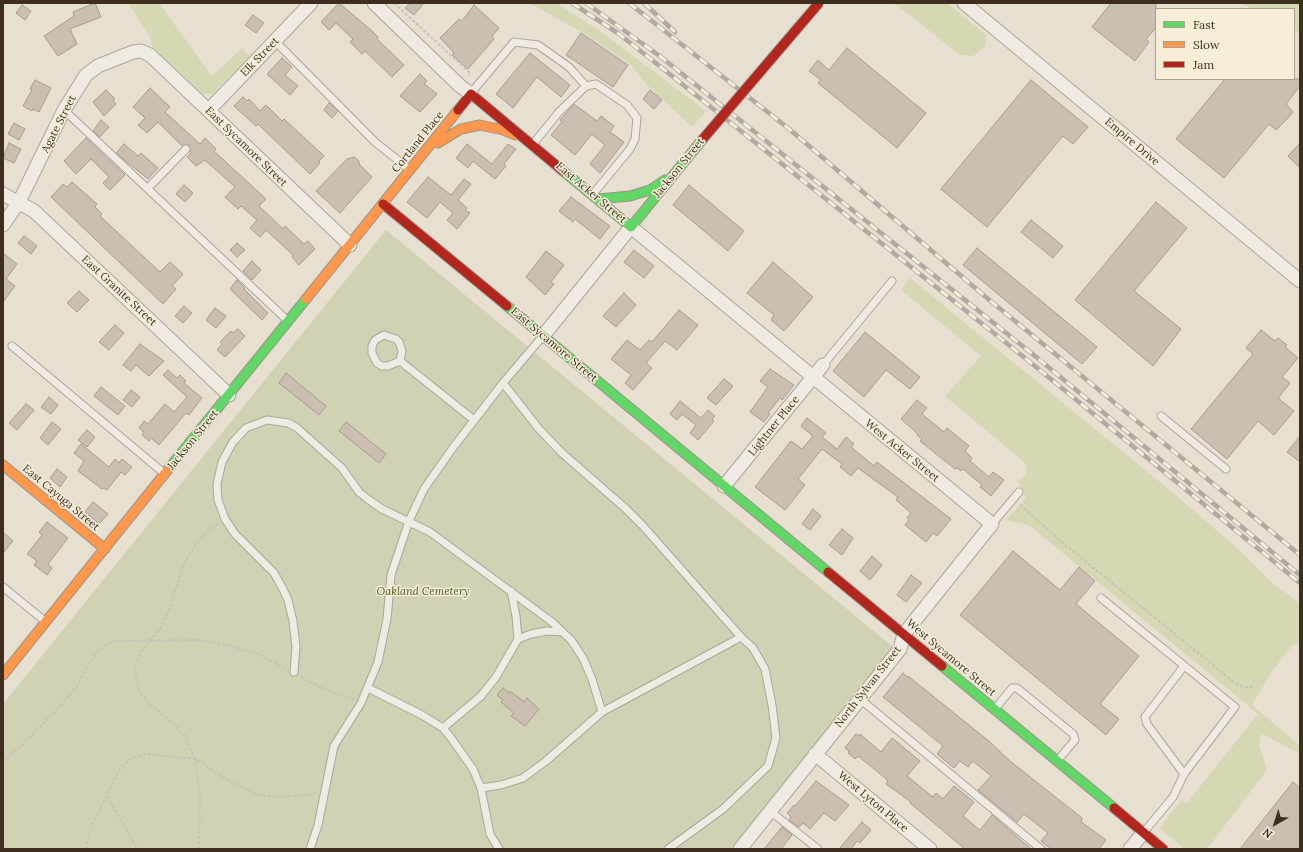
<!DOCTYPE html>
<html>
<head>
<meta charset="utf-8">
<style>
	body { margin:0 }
	#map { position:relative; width:1303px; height:852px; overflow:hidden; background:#e7e0d1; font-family:Lora,serif }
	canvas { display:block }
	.frame { position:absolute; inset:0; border:4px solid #3d2e20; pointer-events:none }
	.legend { position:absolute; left:1155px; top:8px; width:140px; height:72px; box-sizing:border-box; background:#f7eed8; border:1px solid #ada18e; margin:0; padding:5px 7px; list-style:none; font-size:12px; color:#3d2e20 }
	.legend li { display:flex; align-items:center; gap:8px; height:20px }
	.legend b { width:20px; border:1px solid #ada18e }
	.north { position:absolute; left:1255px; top:804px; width:40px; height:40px; -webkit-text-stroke:3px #f7eed8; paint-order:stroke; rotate:219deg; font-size:11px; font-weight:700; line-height:16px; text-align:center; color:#3d2e20 }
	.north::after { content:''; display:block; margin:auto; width:14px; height:18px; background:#3d2e20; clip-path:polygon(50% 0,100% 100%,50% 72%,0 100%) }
</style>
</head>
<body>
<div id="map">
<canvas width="1303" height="852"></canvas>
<div class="frame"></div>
<ul class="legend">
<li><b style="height:5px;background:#63d668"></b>Fast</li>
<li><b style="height:5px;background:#ff974d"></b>Slow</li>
<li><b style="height:5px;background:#b3261e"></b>Jam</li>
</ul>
<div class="north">N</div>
</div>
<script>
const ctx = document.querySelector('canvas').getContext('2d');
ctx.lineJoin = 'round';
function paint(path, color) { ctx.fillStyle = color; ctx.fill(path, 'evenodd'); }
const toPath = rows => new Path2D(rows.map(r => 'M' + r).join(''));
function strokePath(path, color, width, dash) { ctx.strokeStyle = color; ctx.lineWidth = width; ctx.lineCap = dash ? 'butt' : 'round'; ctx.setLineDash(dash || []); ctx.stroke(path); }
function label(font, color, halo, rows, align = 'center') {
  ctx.font = font + ' Lora,serif'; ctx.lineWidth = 3; ctx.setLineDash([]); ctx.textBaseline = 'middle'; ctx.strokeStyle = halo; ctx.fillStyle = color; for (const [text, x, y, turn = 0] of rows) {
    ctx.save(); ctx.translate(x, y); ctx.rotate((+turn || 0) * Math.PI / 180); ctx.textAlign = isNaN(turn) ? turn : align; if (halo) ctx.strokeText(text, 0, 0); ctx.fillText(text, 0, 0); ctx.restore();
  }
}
paint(toPath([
	[128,3,159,3,212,76,242,48,250,56,212,94,203,94,152,46,149,35],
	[530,3,555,3,559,5,600,31,706,111,692,127,647,85,630,64,587,35],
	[894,3,947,3,986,35,986,46,973,56,960,55],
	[1243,3,1300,3,1300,34,1294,29,1294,9,1251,9],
	[910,278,1177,496,1239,550,1273,584,1300,603,1300,643,1293,645,1286,653,1271,673,1252,705,1300,746,1300,754,1263,734,1260,737,1259,744,1267,770,1207,849,1185,849,1159,828,1182,800,1186,804,1258,714,1029,525,1006,520,1026,498,1018,481,1027,473,1025,463,945,396,981,356,901,290]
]), '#d6d7b3');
paint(toPath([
	[386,230,893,647,731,849,3,849,3,704]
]), '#d1d1b3');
const building = toPath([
	[95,3,101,17,70,29,77,44,58,56,44,36,74,16,73,12,95,3],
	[339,3,371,30,378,37,377,39,404,65,392,77,365,51,362,54,350,42,353,39,336,23,329,30,321,22,339,3],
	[410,3,424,3,414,15,405,8,410,3],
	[1111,3,1156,3,1156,28,1146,39,1149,42,1135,61,1092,27,1111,3],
	[22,5,31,11,25,20,16,13,22,5],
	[474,5,499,28,492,36,494,39,468,69,452,55,454,53,440,38,459,19,462,21,474,5],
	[253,15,264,23,256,33,245,25,253,15],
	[581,33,628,65,613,87,566,55,581,33],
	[847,48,926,113,897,148,818,83,821,80,809,71,818,60,829,70,847,48],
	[530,53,570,85,561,97,537,77,513,108,496,94,530,53],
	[282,58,292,67,285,75,298,86,290,95,267,74,282,58],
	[420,74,427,81,424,84,437,94,420,112,400,96,420,74],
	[1225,79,1300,79,1300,86,1286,104,1293,112,1288,118,1276,130,1269,124,1224,178,1176,139,1225,79],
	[35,80,51,88,39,112,33,109,32,111,23,106,32,90,30,89,35,80],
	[1031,80,1088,127,1073,144,1063,136,987,227,941,189,1031,80],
	[150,88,170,107,165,112,200,144,205,138,216,149,214,151,266,199,259,206,283,229,285,226,304,244,308,241,315,249,299,265,292,257,293,255,266,230,260,237,250,228,257,220,241,206,238,209,225,197,235,187,205,160,196,166,187,157,191,153,189,145,182,146,158,122,147,133,138,125,145,118,133,107,150,88],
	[106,90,115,99,113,101,116,104,104,116,93,102,106,90],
	[650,90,662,100,654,109,643,99,650,90],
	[243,97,247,101,249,99,260,111,266,105,282,121,284,119,324,156,319,161,320,163,310,174,258,124,256,126,234,106,243,97],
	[329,103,338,111,332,118,324,110,329,103],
	[574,104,597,121,601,116,614,126,610,132,624,142,600,173,590,164,605,145,592,134,575,155,551,135,562,122,560,120,574,104],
	[101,120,109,127,100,137,93,131,101,120],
	[14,123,25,129,19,140,8,134,14,123],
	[86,138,125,175,110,190,103,183,109,177,91,159,76,174,64,161,86,138],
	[9,143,21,149,14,163,3,158,9,143],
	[1300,143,1300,168,1288,156,1300,143],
	[124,144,138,156,141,153,158,168,148,179,116,153,124,144],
	[467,144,492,164,508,144,516,149,504,164,506,166,495,179,473,161,468,168,456,158,467,144],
	[354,157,359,161,359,164,372,177,340,213,316,191,347,159,354,157],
	[428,177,451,195,464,179,471,184,458,200,467,208,465,210,470,213,457,229,447,220,453,213,440,202,427,218,407,202,428,177],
	[72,182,97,204,95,207,102,214,100,216,160,272,170,262,183,274,172,286,176,289,163,304,51,197,63,184,67,187,72,182],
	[184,185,193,193,185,202,176,194,184,185],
	[689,185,744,231,728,251,673,205,689,185],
	[571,197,610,226,600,239,575,219,573,222,559,211,571,197],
	[1156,202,1187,228,1134,291,1181,329,1153,366,1075,300,1156,202],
	[1031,220,1063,246,1053,258,1021,232,1031,220],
	[24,236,37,246,31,254,18,243,24,236],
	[237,243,245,250,237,257,230,250,237,243],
	[977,248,1097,347,1082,364,963,265,977,248],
	[634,250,654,266,644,278,624,262,634,250],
	[546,251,564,265,551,282,554,284,545,295,526,277,546,251],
	[3,253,17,264,6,279,15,286,3,302,3,253],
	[252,261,261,270,252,280,243,271,252,261],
	[773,262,813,297,784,331,771,320,774,315,747,293,773,262],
	[237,280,245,288,244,289,268,313,262,320,230,289,237,280],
	[79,291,89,300,77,312,67,303,79,291],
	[624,293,636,305,616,327,603,316,624,293],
	[184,306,192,313,183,323,175,316,184,306],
	[215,308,226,316,216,328,206,320,215,308],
	[679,310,698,325,677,350,665,341,646,363,652,368,633,390,625,383,631,375,611,359,627,340,640,350,649,340,652,342,679,310],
	[115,325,124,333,109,350,99,342,115,325],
	[238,329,245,336,225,357,217,350,222,344,220,342,231,331,233,333,238,329],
	[1261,330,1275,341,1278,338,1287,345,1285,347,1298,358,1282,377,1290,383,1278,398,1294,411,1274,435,1258,421,1227,459,1191,429,1253,354,1246,348,1261,330],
	[865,332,920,377,910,389,886,370,864,397,833,371,865,332],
	[140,344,164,361,149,376,136,365,131,371,123,365,140,344],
	[770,369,794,385,782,400,780,398,768,413,770,414,764,422,750,412,768,387,760,381,770,369],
	[168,370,177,378,180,375,186,381,184,383,202,398,189,415,186,413,159,445,151,438,149,441,142,435,144,432,139,428,144,421,148,424,165,404,174,412,187,397,163,375,168,370],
	[286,373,326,406,319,415,279,383,286,373],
	[724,379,733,386,716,405,707,398,724,379],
	[101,387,125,406,118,415,94,396,101,387],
	[131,390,140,397,132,407,123,400,131,390],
	[49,397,58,405,51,414,41,407,49,397],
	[917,400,927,408,922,414,944,432,947,428,969,446,965,451,972,458,970,461,989,477,993,472,1004,480,991,496,980,487,982,485,963,469,961,471,957,468,955,469,920,441,922,439,917,435,918,434,901,419,917,400],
	[680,401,701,418,708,410,715,416,712,419,714,421,698,440,690,433,696,425,682,414,677,420,670,414,680,401],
	[26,404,34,410,17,430,9,423,26,404],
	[807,418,826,433,822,437,837,449,846,437,854,444,851,447,874,466,877,462,951,519,937,536,933,533,926,542,905,525,909,520,907,518,911,513,896,500,898,497,858,468,851,476,840,467,842,464,822,449,798,479,805,485,785,510,755,487,791,441,802,449,813,436,801,426,807,418],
	[52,422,61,429,48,445,40,438,52,422],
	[346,422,386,454,379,463,339,431,346,422],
	[87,430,95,437,87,447,78,440,87,430],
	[1300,436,1300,462,1287,452,1300,436],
	[81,444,109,467,115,459,119,463,122,459,132,467,125,475,121,472,107,490,103,488,102,489,78,471,84,461,74,453,81,444],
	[57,469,67,477,60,487,50,478,57,469],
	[93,502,108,514,99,524,85,512,93,502],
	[813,509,821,516,810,530,802,524,813,509],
	[47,522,68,538,48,564,52,568,47,575,34,565,37,561,27,554,42,535,39,532,47,522],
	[842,529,853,538,842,555,829,545,842,529],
	[3,532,13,541,3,553,3,532],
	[1013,551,1060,590,1079,567,1095,581,1076,604,1139,656,1100,704,1119,719,1106,735,960,615,1013,551],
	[872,556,882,565,870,580,860,571,872,556],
	[911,575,922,583,906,602,897,595,911,575],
	[903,673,907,677,908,676,990,742,1010,761,1082,818,1081,821,1084,824,1106,840,1099,849,1051,849,1041,841,1048,833,1024,814,1017,822,978,790,991,776,973,761,968,767,960,761,954,768,937,754,943,746,883,697,903,673],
	[503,688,509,693,510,691,524,702,527,698,539,709,525,726,511,716,514,713,501,702,503,700,497,695,503,688],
	[856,734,859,736,860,734,881,752,892,738,920,761,907,776,933,797,936,793,943,799,954,786,974,802,963,816,980,830,992,815,1031,849,965,849,910,803,911,802,886,784,888,781,884,777,858,756,855,759,848,753,849,751,845,748,856,734],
	[816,781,849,805,835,821,824,813,810,829,803,823,799,827,789,820,791,817,787,813,794,805,795,806,816,781],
	[1293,782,1300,788,1300,849,1240,849,1293,782],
	[862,822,871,830,860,843,857,841,851,849,839,849,862,822],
	[782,827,792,835,781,849,764,849,782,827]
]);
paint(building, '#cbbfb2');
strokePath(building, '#a89c90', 1);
const lane = toPath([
	[275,41,375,142,409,169],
	[471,93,514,42,538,45,569,67,586,86],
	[64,110,288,321],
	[533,144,559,112,586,86,596,84,627,105,637,118,635,139,630,149,593,194],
	[148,188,186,149],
	[12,346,165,474],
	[400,361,388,366,382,366,377,363,372,353,372,346,375,340,384,335,396,339,399,342,402,351,400,361,474,420],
	[823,365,892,281],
	[503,383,539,429,562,453,625,508,643,526,741,637,753,648,765,669,772,705,776,738,768,766,723,809,668,849],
	[1161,416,1226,469],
	[992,524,1019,492],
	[3,587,46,622],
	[1101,598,1235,707,1184,774,1173,797,1144,832],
	[518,639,531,634,547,631,563,632],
	[1184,666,1145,717,1147,724,1184,774],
	[294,672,296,647,293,621,288,600,283,589,274,573,235,534,225,519,218,500,217,484,222,462,233,442,246,428,267,420,288,423,296,427,342,468,359,492,369,500,382,509,430,532,552,622,571,640,583,658,592,679,602,712],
	[368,688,422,715,443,728,451,738,473,769,481,788,490,834,499,849],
	[860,699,1041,849],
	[995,709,1012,688,1017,688,1073,734,1075,740,1057,761],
	[443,728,481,696,496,677,518,639,516,616,511,591],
	[481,788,501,785,523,778,546,761,602,712,741,637],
	[770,811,818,849],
	[310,849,318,825,334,746,361,703,378,662,387,619,391,575,409,521,424,489,452,449,503,383,542,337]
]);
const street = toPath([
	[374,3,460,86,471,94],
	[964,3,1300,281],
	[209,110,311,3],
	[3,194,34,211,229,395],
	[3,225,19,202,64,110,86,75,98,66,133,52,141,51,150,55,350,245],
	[543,336,631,227,992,524,904,634,900,649,740,849],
	[724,486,823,365],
	[815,754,930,849],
	[1130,849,1143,833]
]);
const fast = toPath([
	[563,171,631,227,702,140],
	[598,199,630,196,650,190,665,180],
	[507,306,828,572],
	[170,467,306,299],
	[942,666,1114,808]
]);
const slow = toPath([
	[438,143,461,129,480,125,503,130,515,135],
	[306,299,458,110],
	[3,465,105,549],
	[3,675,170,467]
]);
const jam = toPath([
	[458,110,471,94,563,171],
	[383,204,507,306],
	[828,572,942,666],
	[1114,808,1163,849]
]);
strokePath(lane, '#ada599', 9);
strokePath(street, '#ada599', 15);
strokePath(fast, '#9c958a', 11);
strokePath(slow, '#9c958a', 11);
strokePath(jam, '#9c958a', 11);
strokePath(toPath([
	[394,3,470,73,469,76],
	[1020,505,1063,543,1235,683,1243,687,1252,687],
	[301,677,320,687,354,700],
	[3,762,24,743,62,704,77,686,89,663,100,649,112,641,199,640,231,646,258,654,285,668],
	[107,797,138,849],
	[86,849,90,830,118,772,129,760,145,754,195,759,203,763,217,774,259,795,281,797,315,794],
	[199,849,200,795,195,759,185,736,173,723,149,703,140,692,136,678,135,666,141,652,160,629,167,616,184,564,195,545,208,531,218,524]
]), '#c8c2b9', 2, [3, 2]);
strokePath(lane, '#efebe3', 7);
strokePath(street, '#efebe3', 13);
strokePath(fast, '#63d668', 9);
strokePath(slow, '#ff974d', 9);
strokePath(jam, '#b3261e', 9);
const rail = toPath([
	[572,3,619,34,657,64,1030,362,1300,583],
	[586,3,661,57,1035,356,1300,575],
	[629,3,788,128,987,298,1300,555],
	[644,3,675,32]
]);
strokePath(rail, '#afaaa2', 4.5);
strokePath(rail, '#f7eed8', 3, [9]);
const jamBridge = toPath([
	[702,140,819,3]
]);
strokePath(jamBridge, '#9c958a', 11, []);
strokePath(jamBridge, '#b3261e', 9);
label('11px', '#3d2e20', '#f7eed8', [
	["Elk Street",260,57,-46],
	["Agate Street",59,124,-63],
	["Cortland Place",418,142,-51],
	["Empire Drive",1132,142,40],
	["East Sycamore Street",246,147,44],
	["Jackson Street",679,168,-51],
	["East Acker Street",591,193,40],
	["East Granite Street",119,291,43],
	["East Sycamore Street",554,345,40],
	["Lightner Place",774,426,-51],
	["Jackson Street",193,440,-51],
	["West Acker Street",902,451,39],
	["East Cayuga Street",61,498,40],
	["West Sycamore Street",951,658,40],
	["North Sylvan Street",868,687,-52],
	["West Lyton Place",873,802,40]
]);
label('italic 11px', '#4d5a26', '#f7eed8', [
	["Oakland Cemetery",423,592]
]);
</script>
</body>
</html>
